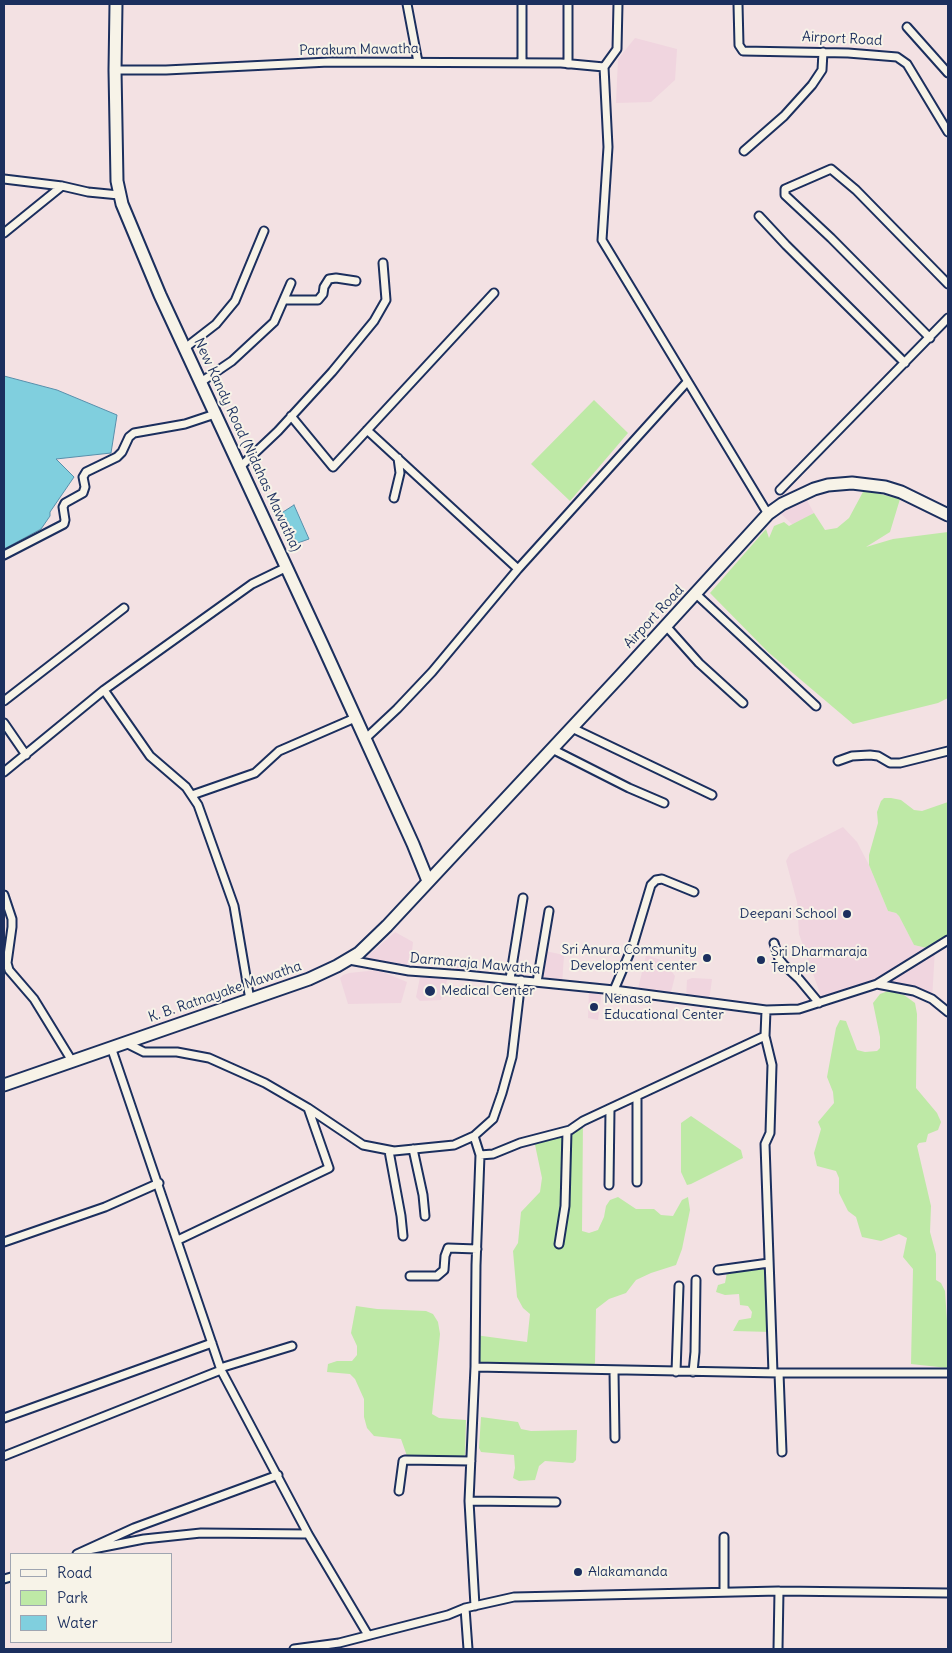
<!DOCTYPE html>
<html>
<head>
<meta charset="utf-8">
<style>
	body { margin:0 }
	#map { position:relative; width:952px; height:1653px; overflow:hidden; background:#f3e1e3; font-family:Delius,sans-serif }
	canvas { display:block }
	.frame { position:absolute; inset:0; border:5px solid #1b2f5e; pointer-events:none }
	.legend { position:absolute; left:10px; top:1553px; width:162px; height:90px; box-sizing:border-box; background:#f7f3e8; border:1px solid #9fa5b1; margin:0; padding:6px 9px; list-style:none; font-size:15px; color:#1b2f5e }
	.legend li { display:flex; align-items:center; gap:10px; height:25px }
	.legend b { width:25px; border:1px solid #9fa5b1 }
</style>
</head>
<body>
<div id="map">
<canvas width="952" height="1653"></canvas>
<div class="frame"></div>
<ul class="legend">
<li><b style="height:6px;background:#f7f3e8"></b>Road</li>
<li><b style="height:14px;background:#bee9a6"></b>Park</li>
<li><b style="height:14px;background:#80cfde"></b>Water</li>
</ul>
</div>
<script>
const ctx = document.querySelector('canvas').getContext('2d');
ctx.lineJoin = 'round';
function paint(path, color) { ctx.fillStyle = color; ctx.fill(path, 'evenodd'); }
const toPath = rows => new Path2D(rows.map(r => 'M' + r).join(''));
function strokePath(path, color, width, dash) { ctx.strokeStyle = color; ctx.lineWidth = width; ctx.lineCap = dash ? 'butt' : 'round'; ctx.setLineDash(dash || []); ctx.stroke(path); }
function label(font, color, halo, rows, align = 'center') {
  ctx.font = font + ' Delius,sans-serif'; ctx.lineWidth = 4; ctx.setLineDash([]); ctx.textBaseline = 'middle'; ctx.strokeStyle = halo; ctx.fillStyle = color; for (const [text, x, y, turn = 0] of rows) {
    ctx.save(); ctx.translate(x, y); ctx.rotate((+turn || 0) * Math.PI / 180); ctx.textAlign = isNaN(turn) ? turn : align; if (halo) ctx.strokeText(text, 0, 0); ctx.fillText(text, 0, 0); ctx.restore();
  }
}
paint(toPath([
	[635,38,677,49,675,80,651,102,616,103,618,59],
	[805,497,814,513,793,525,781,514],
	[843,827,857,842,869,865,888,911,896,913,899,916,914,945,935,950,932,999,877,984,823,1002,799,934,797,902,786,861,790,854],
	[395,932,413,942,412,951,406,967,363,960],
	[545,951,564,955,562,985,537,982],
	[646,955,664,961,664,968,672,972,675,976,670,996,637,993],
	[451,959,468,960,468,967,465,975,449,974,441,1000,420,1001,416,997,421,972,448,974],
	[378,970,407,982,401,1003,348,1004,340,978,343,975,349,973],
	[692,978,712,979,709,1002,686,999,687,980],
	[589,989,602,991,598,1020,588,1018]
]), '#f0d5df');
paint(toPath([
	[594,400,628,433,570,501,531,464],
	[864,490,900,499,890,532,866,547,893,539,948,532,948,698,938,703,853,724,768,652,710,593,766,529,769,538,774,526,784,522,789,526,814,513,825,530,837,528,849,518],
	[884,798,891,798,901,800,914,810,922,811,948,802,948,940,935,950,914,945,899,916,896,913,888,911,869,865,869,855,878,823,877,812,881,801],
	[888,991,904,995,915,1003,917,1014,916,1088,937,1113,941,1122,938,1130,928,1134,926,1142,919,1143,917,1146,931,1206,930,1232,936,1254,936,1280,941,1283,945,1291,948,1336,948,1368,911,1364,913,1269,903,1257,907,1238,899,1234,881,1241,862,1237,856,1217,848,1211,839,1193,839,1178,836,1171,817,1166,814,1153,821,1129,818,1122,834,1103,833,1092,827,1077,836,1028,840,1020,846,1021,857,1050,865,1052,877,1051,880,1048,880,1037,873,1003,880,994],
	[691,1116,741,1150,743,1158,691,1184,687,1185,681,1172,681,1123],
	[583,1121,582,1231,589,1233,598,1230,604,1217,606,1206,610,1200,618,1197,636,1209,654,1209,661,1215,673,1216,682,1200,688,1197,690,1210,682,1249,676,1265,651,1273,636,1280,626,1293,609,1299,596,1309,595,1363,592,1370,475,1369,475,1335,527,1342,530,1314,523,1308,517,1297,513,1251,518,1243,521,1212,540,1192,542,1178,534,1140,561,1133],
	[769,1267,772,1332,733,1331,739,1320,751,1318,752,1312,748,1306,740,1305,739,1294,725,1295,716,1292,718,1285,725,1283,727,1272],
	[356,1306,377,1309,426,1311,433,1314,438,1322,440,1334,432,1414,439,1418,466,1420,465,1455,459,1459,421,1460,407,1456,401,1439,374,1436,367,1428,364,1417,364,1399,355,1379,350,1374,327,1372,328,1364,337,1361,352,1361,357,1355,357,1346,351,1333],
	[481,1417,518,1422,521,1429,531,1431,577,1430,576,1460,573,1463,545,1461,539,1466,535,1480,519,1481,513,1478,515,1468,514,1455,481,1452,479,1448]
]), '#bee9a6');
const water = toPath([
	[4,376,57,390,117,415,111,453,56,459,74,477,50,512,50,516,41,529,4,549,4,376],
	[294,505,309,539,292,545,276,512,278,511,283,512,294,505]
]);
paint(water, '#80cfde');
strokePath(water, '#588fab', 1);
const minor = toPath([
	[407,4,418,62],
	[618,4,617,49,604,67,608,147,602,240,768,514],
	[738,4,739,45,743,51,848,53,897,57,907,64,948,132],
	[907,27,948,73],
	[522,63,522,4],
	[568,64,568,4],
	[115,70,166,70,329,62,561,63,604,67],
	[744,151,784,116,812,85,822,70,823,52],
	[4,179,62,186,88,192,119,195],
	[759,216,786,245,905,363],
	[4,233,62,186],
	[284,300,318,300,323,294,324,287,329,279,336,278,356,281],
	[930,338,831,238,785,195,785,189,831,169,856,190,948,284],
	[185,348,216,324,235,301,264,231],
	[201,382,232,361,274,322,291,283],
	[291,416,333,467,494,293],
	[367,430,518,569],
	[240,467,278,431,332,372,374,321,386,300,383,263],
	[780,490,948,318],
	[394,498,400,473,398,458],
	[4,555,64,524,65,520,63,507,65,503,83,493,85,487,83,477,86,472,117,457,122,452,129,437,134,433,185,424,215,414],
	[696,594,816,706],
	[666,626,699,663,743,703],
	[104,690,150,756,186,787,198,805,234,906,250,1000],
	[4,701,124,608],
	[4,723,26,755],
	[572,728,712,795],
	[365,739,397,709,432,672,518,569,687,382],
	[552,749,629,788,664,803],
	[838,761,852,756,870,755,878,756,890,763,900,763,948,751],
	[4,772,104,690,252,584,287,567],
	[192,795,255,773,279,751,355,718],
	[4,895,12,919,12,927,7,963,9,970,34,999,72,1061],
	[774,943,779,959,784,965,799,979,819,1003],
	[349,960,409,971,465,975,614,990,766,1010,799,1009,877,984,914,991,932,999,948,1012],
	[510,979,523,898],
	[537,982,549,911],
	[877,984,948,940],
	[614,990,633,945,651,885,656,880,662,879,694,892],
	[765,1036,772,1065,770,1133,765,1144,773,1373],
	[126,1043,144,1052,177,1052,209,1058,265,1083,308,1108,363,1145,394,1151,454,1145,474,1136,493,1119,502,1093,512,1057,521,980],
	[111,1047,221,1370,308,1534,368,1635],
	[637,1097,637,1182],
	[474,1136,480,1155,476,1265,475,1367,779,1373,948,1373],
	[413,1149,423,1195,425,1216],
	[389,1151,401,1216,403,1236],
	[480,1155,493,1154,520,1143,570,1130,583,1121,765,1036,766,1010],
	[609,1185,610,1110],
	[178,1240,329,1168,308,1108],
	[4,1242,105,1207,159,1183],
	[559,1244,565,1206,567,1131],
	[718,1270,769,1263],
	[410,1276,437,1276,444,1270,445,1256,448,1248,477,1249],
	[475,1367,469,1501,475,1606],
	[220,1368,292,1346],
	[614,1371,615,1438],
	[676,1372,679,1286],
	[693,1372,695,1352,696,1280],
	[779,1373,782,1452],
	[4,1418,212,1343],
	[4,1456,221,1370],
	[399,1491,403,1461,405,1460,471,1461],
	[469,1501,556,1502],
	[724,1537,724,1592],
	[88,1550,144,1539,201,1533,308,1534],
	[77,1554,134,1528,278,1475],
	[4,1579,11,1577],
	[465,1608,468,1649],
	[294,1649,339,1643,448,1615,465,1608,514,1597,779,1591,948,1593],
	[778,1649,779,1591]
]);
const primary = toPath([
	[116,4,115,70,117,181,122,204,160,295,322,644,413,844,428,881]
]);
const trunk = toPath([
	[4,1085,309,979,337,966,359,953,387,926,620,676,768,514,782,504,814,489,828,485,852,483,885,487,901,492,948,515]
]);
strokePath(minor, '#1b2f5e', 11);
strokePath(primary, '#1b2f5e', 15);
strokePath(trunk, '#1b2f5e', 15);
strokePath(minor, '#f7f3e8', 7);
strokePath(primary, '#f7f3e8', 11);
strokePath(trunk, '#f7f3e8', 11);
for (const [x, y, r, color] of [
	[847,914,5,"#1b2f5e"],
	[707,958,5,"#1b2f5e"],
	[761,960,5,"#1b2f5e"],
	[430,991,6,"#1b2f5e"],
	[594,1007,5,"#1b2f5e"],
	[578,1572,5,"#1b2f5e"]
]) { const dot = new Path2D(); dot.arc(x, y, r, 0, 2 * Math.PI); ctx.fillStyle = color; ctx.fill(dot); strokePath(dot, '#f7f3e8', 2); }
label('14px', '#1b2f5e', '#f7f3e8', [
	["Airport Road",842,39,3],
	["Parakum Mawatha",359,50,-1],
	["New Kandy Road (Nidahas Mawatha)",247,445,65],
	["Airport Road",654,617,-47],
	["Darmaraja Mawatha",475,964,5],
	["K. B. Ratnayake Mawatha",225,992,-19]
]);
label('14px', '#1b2f5e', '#f7f3e8', [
	["Deepani School",837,914,"right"],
	["Sri Anura Community",697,950,"right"],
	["Development center",697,966,"right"],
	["Sri Dharmaraja",771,952],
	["Temple",771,968],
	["Medical Center",441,991],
	["Nenasa",604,999],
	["Educational Center",604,1015],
	["Alakamanda",588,1572]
], 'left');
</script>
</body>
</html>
